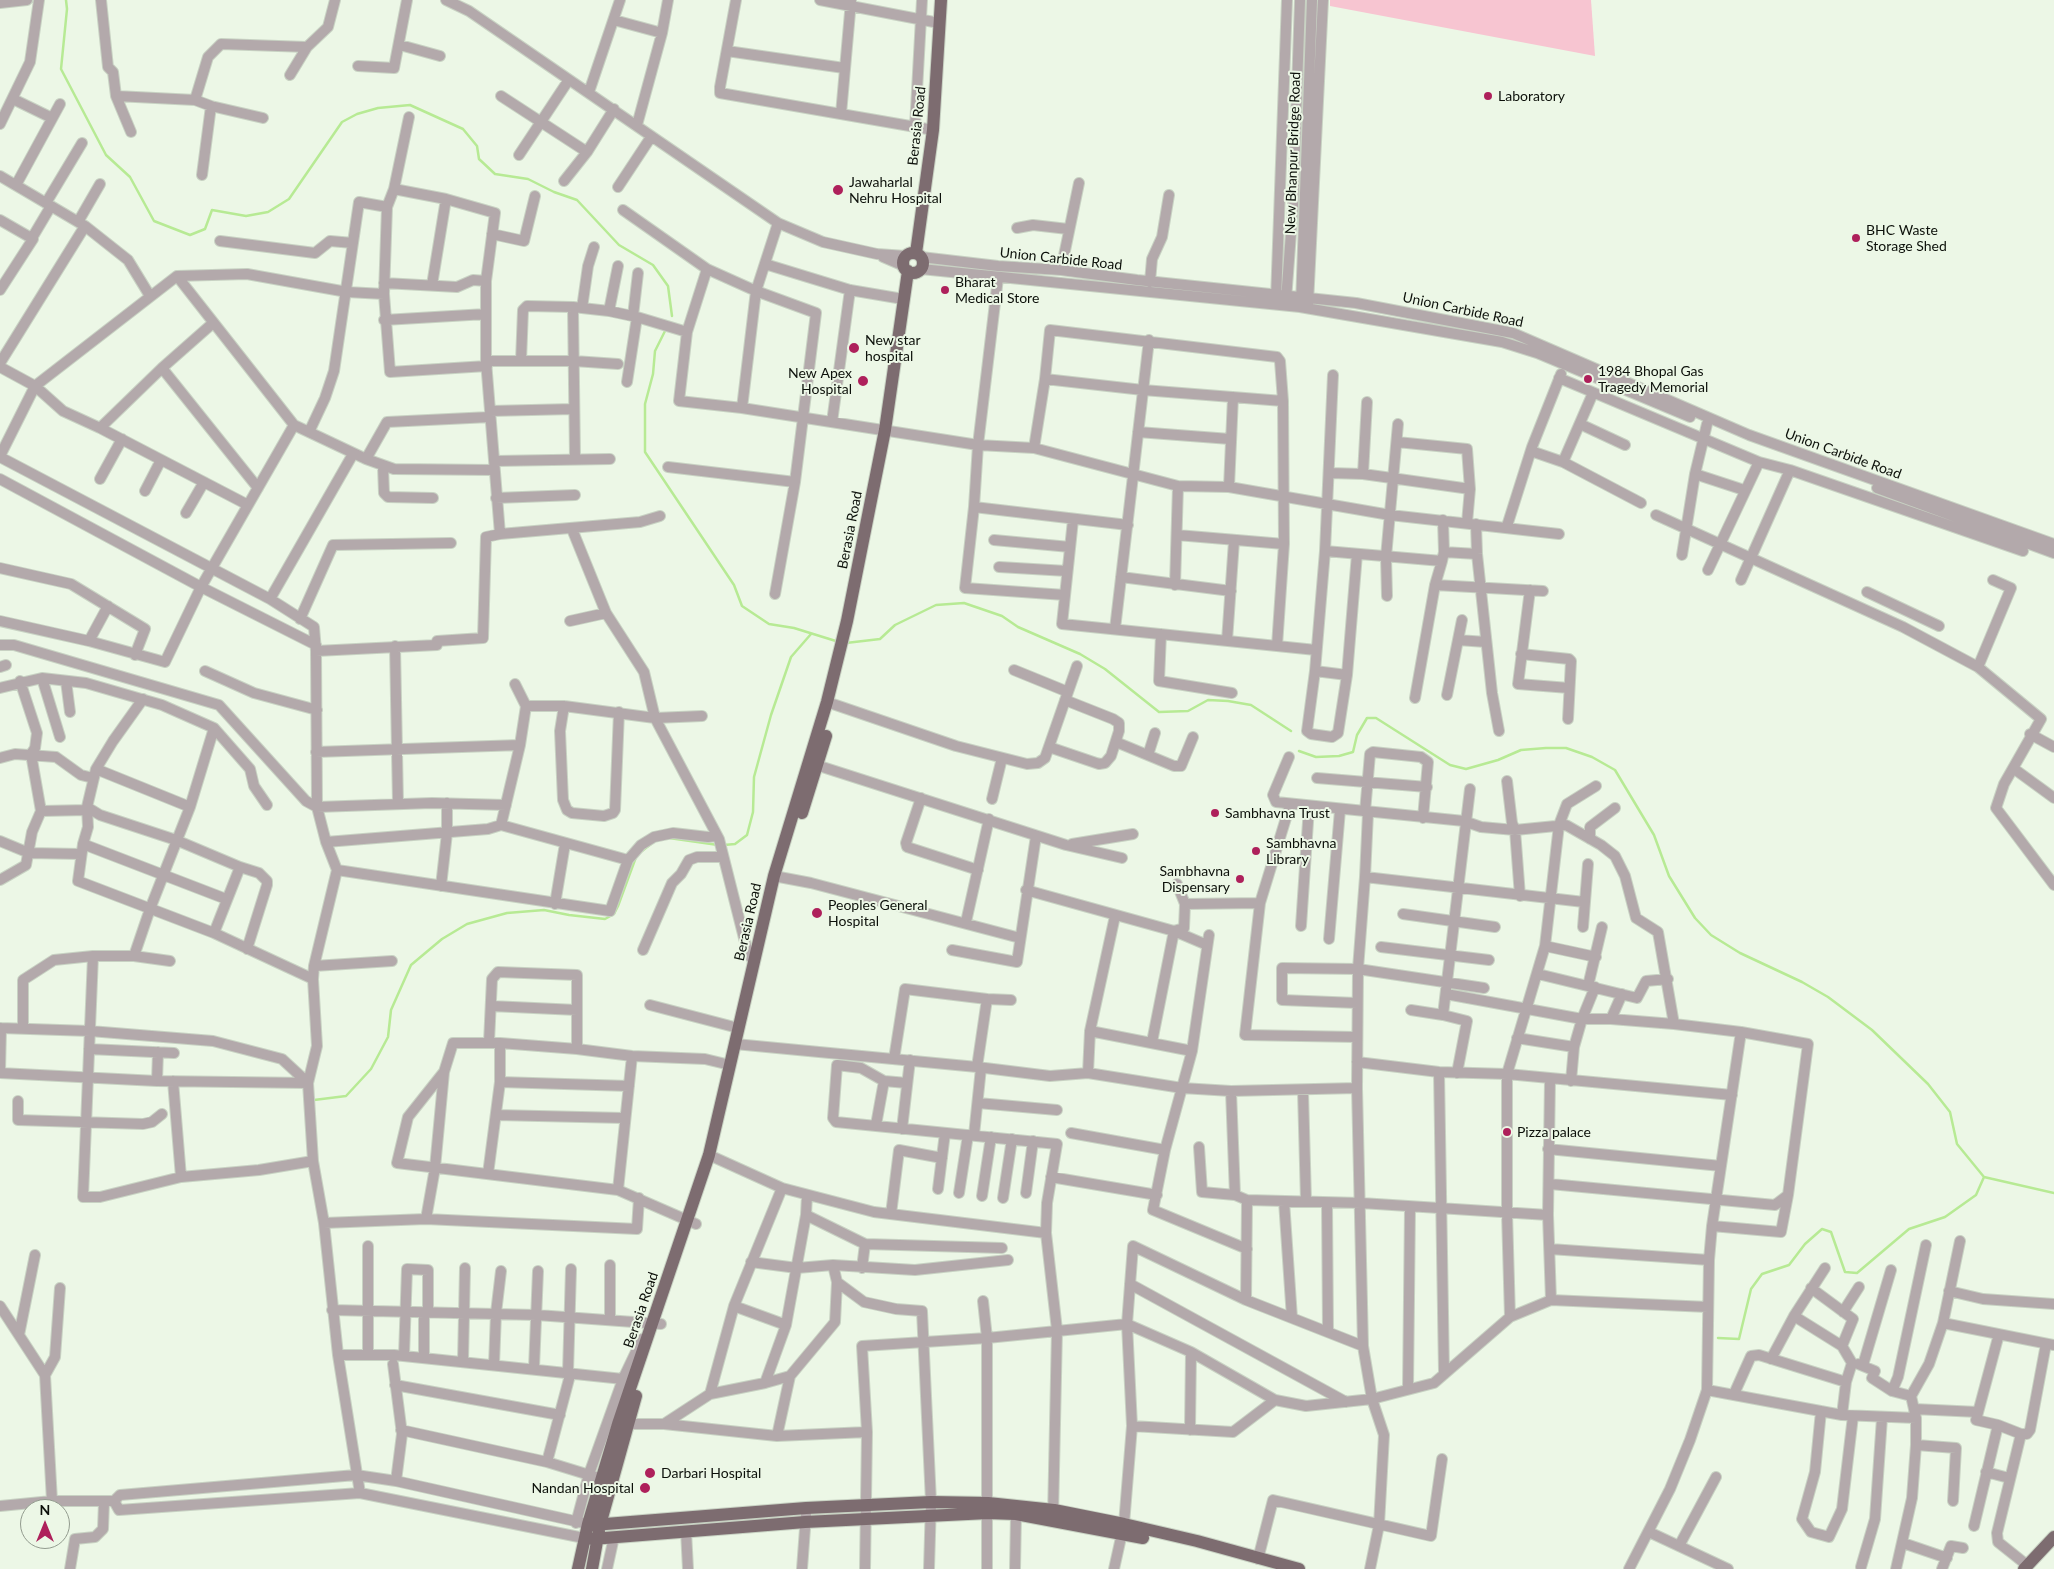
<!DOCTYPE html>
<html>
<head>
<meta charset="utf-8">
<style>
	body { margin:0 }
	#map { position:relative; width:2054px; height:1569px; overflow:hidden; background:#ecf7e6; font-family:Lato,sans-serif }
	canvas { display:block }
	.north { position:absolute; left:20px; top:1499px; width:50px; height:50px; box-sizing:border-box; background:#ecf7e6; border:1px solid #929b8e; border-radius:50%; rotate:0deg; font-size:14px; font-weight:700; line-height:20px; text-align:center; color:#0c100a }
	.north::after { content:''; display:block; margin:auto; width:18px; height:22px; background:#ae205b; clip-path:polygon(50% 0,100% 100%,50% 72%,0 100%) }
</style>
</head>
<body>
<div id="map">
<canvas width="2054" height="1569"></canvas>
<div class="north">N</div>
</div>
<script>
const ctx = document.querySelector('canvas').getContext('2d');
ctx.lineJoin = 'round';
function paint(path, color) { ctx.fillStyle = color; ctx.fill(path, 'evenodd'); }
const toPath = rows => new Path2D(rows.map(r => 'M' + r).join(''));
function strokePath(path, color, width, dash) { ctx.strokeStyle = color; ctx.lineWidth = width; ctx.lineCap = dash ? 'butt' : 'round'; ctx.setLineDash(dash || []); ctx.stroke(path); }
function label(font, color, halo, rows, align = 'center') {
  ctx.font = font + ' Lato,sans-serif'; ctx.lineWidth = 4; ctx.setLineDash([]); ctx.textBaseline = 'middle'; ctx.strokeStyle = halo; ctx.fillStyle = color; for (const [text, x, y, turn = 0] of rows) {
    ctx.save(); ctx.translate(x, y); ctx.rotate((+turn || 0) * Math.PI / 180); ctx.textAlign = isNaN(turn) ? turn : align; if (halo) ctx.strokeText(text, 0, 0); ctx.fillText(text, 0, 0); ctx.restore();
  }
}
paint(toPath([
	[1330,0,1591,0,1595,56,1330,6]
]), '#f7c5d1');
strokePath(toPath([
	[66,0,67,9,61,69,106,155,130,177,154,221,190,235,205,229,212,210,246,216,268,212,289,199,342,122,357,114,378,108,410,105,463,129,477,146,479,159,495,174,528,179,554,192,577,200,619,245,653,265,668,286,672,316],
	[665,331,655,351,653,374,645,404,645,452,734,585,742,606,769,624,794,628,839,642],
	[846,643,880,639,895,625,936,605,964,603,1002,616,1018,627,1080,654,1105,669,1159,712,1188,711,1208,700,1228,701,1251,705,1291,731],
	[1299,751,1316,757,1339,756,1353,752,1357,735,1367,718,1376,718,1450,765,1466,769,1498,760,1521,750,1546,748,1566,748,1592,757,1615,770,1654,835,1669,876,1695,918,1711,935,1740,953,1802,982,1828,997,1872,1030,1928,1084,1950,1112,1957,1144,1984,1177,2054,1193],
	[669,838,718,845],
	[724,845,735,844,747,835,753,812,754,777,771,715,791,657,811,634],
	[642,851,651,844],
	[314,1100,346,1096,371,1069,388,1037,391,1010,411,965,442,939,467,924,507,913,544,910,569,915,605,919,614,914,618,906,636,857],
	[1718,1338,1739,1339,1751,1289,1762,1274,1789,1265,1805,1244,1822,1229,1831,1232,1845,1272,1857,1273,1909,1229,1945,1217,1976,1195,1984,1177]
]), '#b7ea94', 2.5);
const minor = toPath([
	[101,0,108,67,113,72,116,96,131,132],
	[446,0,469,11,778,223,823,242,877,254,906,256],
	[736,0,720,87,720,93,933,130],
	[820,0,939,23],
	[0,3,27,0],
	[614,20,662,33],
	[400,45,440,56],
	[727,51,844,68],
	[358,66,394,68,407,0],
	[290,75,307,47,328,27,335,0],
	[589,92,620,0],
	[116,96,195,100,211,106,263,118],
	[501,96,587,152],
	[13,99,52,118],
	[195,100,208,57,221,44,307,47],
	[841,114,851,1],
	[409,117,394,189,387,207,384,294,390,372,487,366],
	[0,124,30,62,39,0],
	[637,125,662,33,668,0],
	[915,127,922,0],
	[519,155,568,81],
	[202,175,211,106],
	[0,176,85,226,128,260,150,296],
	[564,181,587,152,614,109],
	[16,185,60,104],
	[618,187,651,137],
	[394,189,446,199,495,213,486,281,486,361,500,534,640,522,660,516],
	[46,203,82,143],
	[623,210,707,269,756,291,816,313,795,482,775,594],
	[0,220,33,239,0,290],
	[78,222,100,184],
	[1017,228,1033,225,1068,229],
	[492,234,524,241,535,196],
	[32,238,51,206],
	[220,241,315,253,330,241,353,243],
	[883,257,904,266],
	[921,257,998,266,1061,270,1137,280,1356,303,1513,333,1749,435,2054,544],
	[765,264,850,290,903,299],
	[707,269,687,332,679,401,742,408,978,445,1034,448,1178,486,1229,487,1390,515,1559,534],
	[921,269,1300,307,1502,342,1537,353,1690,417],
	[1061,270,1079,183],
	[177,276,294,425,366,459,394,469,494,470],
	[998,278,978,445,974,507,1128,525],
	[1150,282,1152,259,1162,237,1169,195],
	[384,283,457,287,473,280,486,281],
	[432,285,446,199],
	[1276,299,1287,0],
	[1286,300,1293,206,1300,0],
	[1301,304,1312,0],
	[1308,304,1323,0],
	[573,307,575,458],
	[582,308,588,266,594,247],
	[609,311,618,266],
	[633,316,638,273],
	[384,320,486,314],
	[486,361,574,361,618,364],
	[521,361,523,310,527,306,573,307,609,311,637,317,687,332],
	[0,363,85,226],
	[0,367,35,386,63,411,100,428,248,505],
	[162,368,258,488],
	[1333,375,1325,551,1315,671,1307,731,1311,734,1332,737,1338,733,1347,675,1357,554],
	[1559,378,1759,462,1790,470,2023,551],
	[1045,379,1143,390,1283,401],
	[627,382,637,317],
	[742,408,756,291,778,223],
	[490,411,573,409],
	[832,422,850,290],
	[1580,424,1625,445],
	[100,428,162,368,213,323],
	[310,430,325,398,334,371,359,202,387,207],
	[1138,432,1230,439],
	[1397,442,1467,449,1470,489,1467,523],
	[1034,448,1045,379,1050,330,1277,357,1280,361,1283,401,1284,544,1277,646],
	[1531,451,1563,462,1641,503],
	[0,456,35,386,177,276,247,274,347,292,384,294],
	[0,457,270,599,314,627,316,651,317,807,326,842,337,870,314,966,313,979,317,1046,308,1083,313,1161,324,1223,338,1355,360,1493],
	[366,459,387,422,490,417],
	[495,461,610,459],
	[1563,462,1593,393],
	[383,466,384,493,388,497,433,498],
	[668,467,795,482],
	[1330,473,1363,474,1470,489],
	[1363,474,1367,402],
	[1695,474,1744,490],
	[0,479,201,587,316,645],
	[100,479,122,439],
	[1229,487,1233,397],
	[1877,488,2054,553],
	[145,491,161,460],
	[496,498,575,495],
	[974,507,965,588,1065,595],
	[186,513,204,482],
	[1656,515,1903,627,1978,667,2041,719,2004,784,1996,808,2054,885],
	[1073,520,1062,624,1316,650],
	[1443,520,1444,552],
	[1476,524,1477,554,1492,693,1499,731],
	[1507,526,1532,447,1561,374],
	[572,529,606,613,644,672,655,718,719,839,748,954,754,961],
	[1177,535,1284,544],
	[994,540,1070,547],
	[1325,551,1442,561,1444,552,1477,554],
	[1682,555,1695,474,1707,424],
	[999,567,1067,571],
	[0,568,71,584,145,629,135,655],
	[1708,570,1759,462],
	[1121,577,1231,591],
	[1741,580,1790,470],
	[1175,585,1178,486],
	[1435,585,1442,561],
	[1530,590,1518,684,1569,688],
	[1867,592,1939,626],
	[1387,596,1386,557,1398,424],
	[270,599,353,454],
	[300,619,333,545,451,543],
	[0,621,89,641,165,662,201,587,294,425],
	[570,621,606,613],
	[1115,629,1149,340],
	[1161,634,1159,681,1232,693],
	[1458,640,1486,642],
	[89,641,108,606],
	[1227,641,1234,541],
	[0,645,14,645,219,705,306,801,317,807,432,803,506,805],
	[395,646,398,804],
	[316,651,437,645,437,641,483,638,486,537,500,534],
	[1521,654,1569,659,1571,661,1568,719],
	[0,667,6,665],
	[1978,667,2011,588,1993,580],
	[1014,670,1068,692],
	[205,671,254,693,317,710],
	[1315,671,1347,675],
	[42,678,60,737],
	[66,681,70,712],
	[515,684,526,706],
	[0,688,42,678,86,683,162,705,214,728,250,769,254,786,267,805],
	[1447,695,1462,620],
	[1415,698,1435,585,1543,591],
	[143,699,113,741,96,769,87,807,88,827,83,844,78,881,214,933,313,979],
	[827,702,956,746,1027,764,1038,763,1045,758,1077,666],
	[564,706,560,731,563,800,567,810,572,813,604,816,613,813,615,810,619,712],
	[2030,734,2054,747],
	[1116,742,1174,766,1181,766,1193,737],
	[1049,747,1099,764,1105,763,1111,756,1119,731,1119,723,1113,719,1065,700],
	[316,752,520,745],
	[1148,755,1155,733],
	[1289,757,1273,795,1276,802,1464,821,1481,827,1515,830,1566,825,1601,845,1615,856,1625,876,1636,918,1658,932,1674,1024],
	[0,758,15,754,56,757,81,775,93,778],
	[810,763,1066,845,1122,858],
	[2013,768,2054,798],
	[96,769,190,807],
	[1317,778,1427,787],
	[1507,781,1512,823,1515,830,1520,896],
	[921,798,906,843,907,847,978,870],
	[992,799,1002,758],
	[1290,805,1260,903,1245,1035,1357,1037],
	[87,807,100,815,176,840,240,867],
	[41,811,88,810],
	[1365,812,1370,754,1373,752,1421,757,1428,762,1423,818],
	[1368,813,1365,877,1358,969,1357,1088,1363,1346,1372,1399,1384,1435,1379,1525,1370,1569],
	[501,825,520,745,526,706,564,706,655,718,702,716],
	[1590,839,1590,827,1615,808],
	[0,841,29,853,81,854],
	[326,842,488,829,501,825,628,860],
	[83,844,226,899],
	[1072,844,1133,834],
	[337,870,610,911,628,860,641,845,654,837,673,833,708,837,717,836],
	[774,876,811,883,1020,938],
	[1365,877,1584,902],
	[0,880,26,865,32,832,41,811,31,754,35,748,37,733,20,681],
	[441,886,447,833,447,803],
	[1026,890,1174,931,1207,945],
	[555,904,565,844],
	[1185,904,1260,903],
	[1403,914,1495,927],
	[966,922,989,819],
	[1301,926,1309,807],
	[1583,927,1588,864],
	[214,933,240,867,259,873,267,881,267,885,247,949],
	[1209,935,1192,1051,1165,1150,1153,1210,1247,1249],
	[1329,939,1340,810],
	[1545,946,1596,957],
	[1381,947,1489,960],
	[643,950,672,883,681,874,689,860,697,857,723,857],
	[952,950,1017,962,1036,836],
	[93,956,83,1197,100,1197,181,1177,259,1170,313,1161],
	[134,956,150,909,190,807,214,728],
	[314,966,392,961],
	[1538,974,1637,998,1646,981,1668,979],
	[1588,986,1602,927],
	[1446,994,1582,1019,1611,1019,1674,1024,1741,1032,1808,1044,1788,1195,1781,1232,1712,1226],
	[987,999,977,1067,1050,1076,1088,1073,1182,1088,1231,1091,1357,1088],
	[1357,1003,1282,1000,1282,968,1358,969,1484,988],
	[650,1005,738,1028],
	[491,1006,577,1010],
	[1411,1010,1443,1015,1467,1021,1457,1073],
	[1443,1015,1470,789],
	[1611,1019,1622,994],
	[0,1028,90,1031,213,1041,282,1059,308,1083],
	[23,1028,23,980,54,960,93,956,134,956,170,961],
	[1090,1031,1192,1051],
	[1517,1038,1574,1047],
	[489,1042,492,979,498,972,577,975,577,1049],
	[1152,1042,1174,931,1184,928,1185,904,1177,884],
	[735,1044,977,1067],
	[89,1049,174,1053],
	[894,1059,905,989,987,999,1011,1000],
	[1357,1062,1439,1072,1507,1074,1732,1095],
	[1439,1072,1444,1372],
	[0,1073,157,1081,308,1083],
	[0,1073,1,1028],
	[443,1073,408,1117,397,1163,618,1190,696,1224],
	[1088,1073,1090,1031,1115,916],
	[1550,1079,1548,1215,1551,1300],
	[157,1081,158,1052],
	[173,1081,181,1177],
	[1571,1081,1574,1047,1582,1019,1595,987],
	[500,1082,629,1086],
	[907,1083,884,1081,861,1068,837,1065,833,1118,836,1122,1057,1144,1047,1203,1046,1233,1057,1330,1053,1517],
	[1231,1091,1235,1195],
	[1303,1091,1306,1201],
	[18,1101,18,1120,143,1124,152,1122,162,1114],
	[978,1103,1057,1110],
	[496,1115,624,1118],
	[876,1125,884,1081],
	[902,1129,910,1060],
	[1071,1133,1165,1150],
	[974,1135,981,1068],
	[1199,1147,1202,1192,1235,1195,1247,1200,1361,1203,1548,1215],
	[1548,1149,1721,1166],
	[709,1155,782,1188,874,1212,1046,1233],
	[488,1174,500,1082,500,1043],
	[1051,1177,1157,1195],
	[1550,1184,1775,1205,1788,1195],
	[938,1189,945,1133],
	[618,1190,632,1056],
	[959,1193,968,1135],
	[1026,1193,1033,1141],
	[982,1196,991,1137],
	[1003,1198,1012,1139],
	[1284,1201,1292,1318],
	[1327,1203,1328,1332],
	[891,1214,899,1150,942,1158],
	[806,1215,865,1244,1002,1248],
	[426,1219,435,1168,444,1072,453,1043,500,1043,577,1049,632,1056,705,1059,730,1065],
	[324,1223,426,1219,637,1229,639,1198],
	[368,1246,368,1353],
	[1550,1249,1709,1260],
	[751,1262,797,1268,833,1265,915,1270,1008,1260],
	[862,1268,865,1244],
	[837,1282,864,1302,896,1309,922,1311,931,1502,929,1569],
	[1130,1284,1346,1402],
	[1811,1288,1853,1319,1842,1346],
	[1949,1291,1983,1299,2054,1304],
	[1246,1300,1247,1200],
	[983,1301,987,1338,987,1569],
	[0,1306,45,1375,52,1501],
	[734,1306,786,1325],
	[332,1310,537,1315,661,1324],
	[424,1312,424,1358],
	[1843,1312,1859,1287],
	[1794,1316,1842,1346,1852,1363,1846,1382,1842,1415],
	[1510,1317,1507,1213,1507,1074,1545,946,1559,825,1567,804,1596,786],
	[610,1319,610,1265],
	[1943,1323,2054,1345],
	[1999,1334,1976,1420,1998,1425,2021,1434],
	[19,1335,35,1255],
	[338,1355,394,1355,623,1379],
	[404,1356,407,1269,428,1270,428,1312],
	[1771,1359,1794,1316,1825,1268],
	[463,1362,465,1268],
	[393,1364,402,1434,396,1481],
	[1858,1364,1875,1371,1872,1378,1892,1391,1911,1396],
	[494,1365,496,1313,501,1271],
	[1863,1365,1891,1270],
	[534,1368,538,1271],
	[568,1372,571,1269],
	[45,1375,55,1357,60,1288],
	[765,1383,786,1325,806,1215,807,1195],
	[395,1385,560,1415],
	[1408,1389,1410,1207],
	[1707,1390,1842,1415,1916,1418],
	[1892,1391,1898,1377,1926,1245],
	[710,1394,734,1306,782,1188],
	[1734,1394,1751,1356,1759,1355,1846,1382],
	[1914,1409,1978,1412],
	[1821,1411,1815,1472,1802,1519,1811,1532,1829,1537,1842,1509,1853,1416],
	[621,1424,664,1424,777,1436,867,1432],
	[664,1424,710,1394,765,1383,790,1376],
	[1132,1426,1233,1432,1275,1400],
	[401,1430,547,1462,609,1481],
	[1190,1430,1191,1352],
	[777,1436,790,1376,835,1322,837,1282,833,1265],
	[1916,1445,1956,1448,1953,1501],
	[547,1462,569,1379],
	[1986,1472,2009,1478],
	[114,1501,119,1510,360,1493,584,1538],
	[0,1506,52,1501,114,1501,120,1495,356,1475,396,1481,588,1524],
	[576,1523,589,1474,623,1379,642,1339],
	[1974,1526,1998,1425],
	[686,1531,688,1569],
	[1649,1532,1728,1569],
	[1903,1543,1947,1558],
	[1679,1546,1716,1477],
	[1258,1559,1273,1500,1431,1536,1442,1459],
	[2028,1566,1998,1542,1997,1533,2021,1434,2027,1434,2030,1430,2046,1344],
	[1861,1567,1875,1519,1882,1418],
	[70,1569,75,1539,95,1537,103,1529,104,1502],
	[607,1569,614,1537],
	[802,1569,806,1515],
	[865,1569,867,1432,862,1346,987,1338,1127,1324,1191,1352,1275,1400,1306,1406,1372,1399,1434,1383,1510,1317,1551,1300,1708,1307],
	[1015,1569,1016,1514],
	[1114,1569,1124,1524,1132,1426,1127,1324,1133,1246,1246,1300,1363,1346],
	[1629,1569,1670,1489,1690,1440,1707,1390,1709,1260,1712,1226,1741,1032],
	[1896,1569,1912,1498,1916,1445,1916,1418,1911,1396,1929,1364,1943,1323,1960,1241],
	[1942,1569,1951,1546,1963,1548]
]);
const major = toPath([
	[916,253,933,130,941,0],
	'903 263a10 10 0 1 1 20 0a10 10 0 1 1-20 0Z',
	[802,813,826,736],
	[593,1525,806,1508,931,1502,988,1503,1054,1510,1124,1524,1197,1541,1299,1569],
	[592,1539,805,1522,988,1513,1016,1514,1143,1538],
	[578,1569,588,1524,618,1424,709,1155,774,876,827,702,847,621,885,430,908,271],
	[592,1569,600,1525,636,1396],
	[2024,1569,2054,1537]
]);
strokePath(minor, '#c8d2c3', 12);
strokePath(major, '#c8d2c3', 14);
strokePath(minor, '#b3a9ab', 10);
strokePath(major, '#7d6c70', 12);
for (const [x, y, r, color] of [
	[1488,96,5,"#ae205b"],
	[838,190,6,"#ae205b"],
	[1856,238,5,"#ae205b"],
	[945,290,5,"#ae205b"],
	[854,348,6,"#ae205b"],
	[1588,379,5,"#ae205b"],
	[863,381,6,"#ae205b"],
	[1215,813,5,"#ae205b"],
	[1256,851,5,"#ae205b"],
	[1240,879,5,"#ae205b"],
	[817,913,6,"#ae205b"],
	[1507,1132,5,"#ae205b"],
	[650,1473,6,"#ae205b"],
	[645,1488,6,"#ae205b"]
]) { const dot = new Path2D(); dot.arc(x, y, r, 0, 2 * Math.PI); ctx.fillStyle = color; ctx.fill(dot); strokePath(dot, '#ecf7e6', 2); }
label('14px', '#0c100a', '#ecf7e6', [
	["Laboratory",1498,96],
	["Jawaharlal",849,182],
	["Nehru Hospital",849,198],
	["BHC Waste",1866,230],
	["Storage Shed",1866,246],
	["Bharat",955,282],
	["Medical Store",955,298],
	["New star",865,340],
	["hospital",865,356],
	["1984 Bhopal Gas",1598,371],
	["Tragedy Memorial",1598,387],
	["New Apex",852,373,"right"],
	["Hospital",852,389,"right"],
	["Sambhavna Trust",1225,813],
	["Sambhavna",1266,843],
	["Library",1266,859],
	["Sambhavna",1230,871,"right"],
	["Dispensary",1230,887,"right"],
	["Peoples General",828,905],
	["Hospital",828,921],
	["Pizza palace",1517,1132],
	["Darbari Hospital",661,1473],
	["Nandan Hospital",634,1488,"right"]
], 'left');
label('14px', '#0c100a', '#ecf7e6', [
	["Berasia Road",917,126,-84],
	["New Bhanpur Bridge Road",1293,153,-88],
	["Union Carbide Road",1061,259,6],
	["Union Carbide Road",1463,310,12],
	["Union Carbide Road",1843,454,20],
	["Berasia Road",850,530,-79],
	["Berasia Road",748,922,-77],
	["Berasia Road",641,1310,-71]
]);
</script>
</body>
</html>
